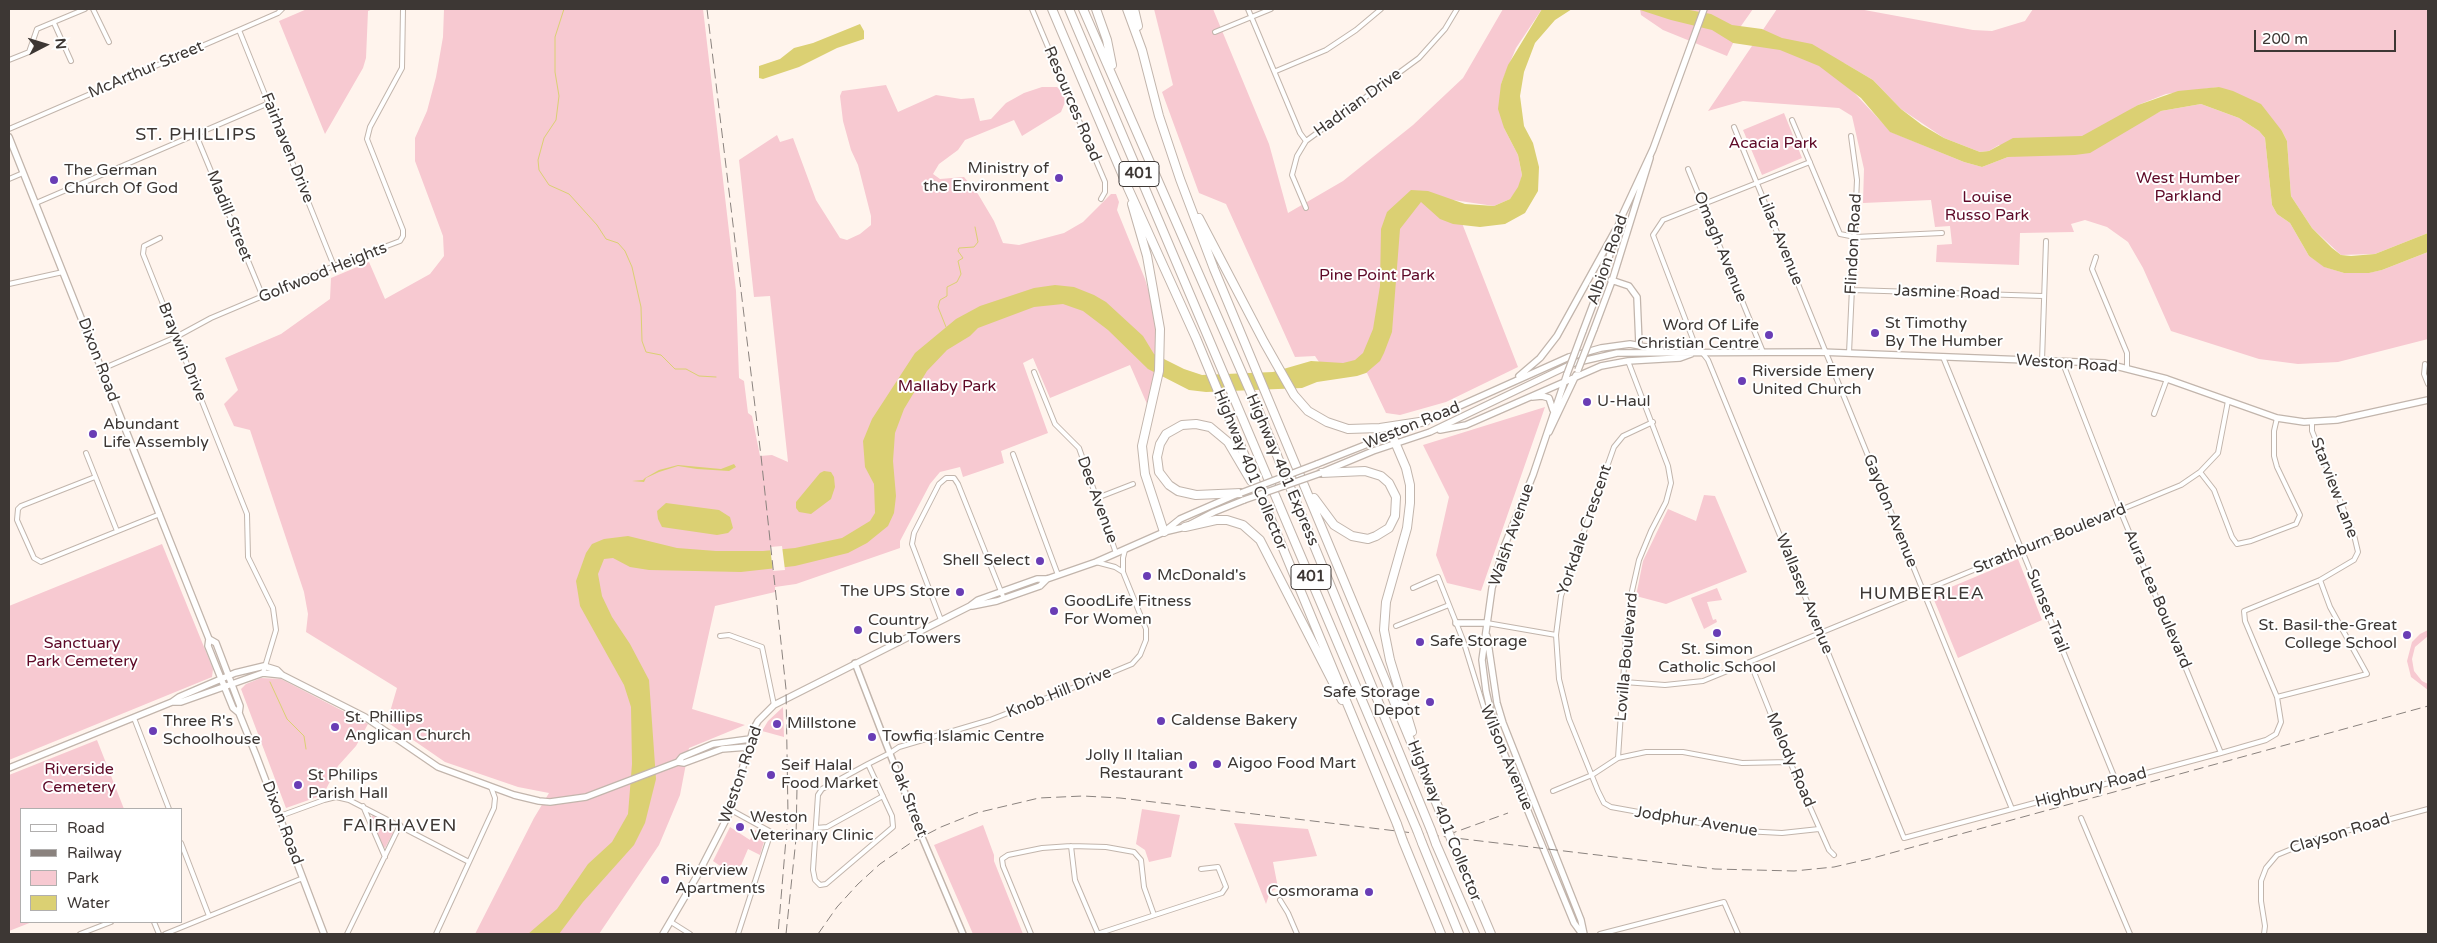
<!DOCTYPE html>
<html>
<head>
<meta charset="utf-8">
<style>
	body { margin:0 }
	#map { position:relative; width:2437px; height:943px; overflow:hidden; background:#fff4ed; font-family:"Varela Round",sans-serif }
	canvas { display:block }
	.frame { position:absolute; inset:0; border:10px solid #3d3734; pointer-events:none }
	.legend { position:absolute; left:20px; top:808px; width:162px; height:115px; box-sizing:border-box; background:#fff; border:1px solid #b1afae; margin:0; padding:6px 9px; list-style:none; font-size:15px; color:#3d3734 }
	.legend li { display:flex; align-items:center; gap:10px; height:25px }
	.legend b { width:25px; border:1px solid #b1afae }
	.north { position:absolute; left:20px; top:20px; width:50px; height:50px; -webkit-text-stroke:4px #fff; paint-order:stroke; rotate:85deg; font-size:14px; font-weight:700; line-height:20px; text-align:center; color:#3d3734 }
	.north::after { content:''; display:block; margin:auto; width:18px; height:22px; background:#3d3734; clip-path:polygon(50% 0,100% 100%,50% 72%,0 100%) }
	.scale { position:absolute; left:2254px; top:30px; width:142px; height:22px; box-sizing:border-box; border:2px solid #3d3734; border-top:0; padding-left:6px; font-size:15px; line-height:18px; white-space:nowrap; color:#3d3734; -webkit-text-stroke:4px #fff; paint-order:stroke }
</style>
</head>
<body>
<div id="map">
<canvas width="2437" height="943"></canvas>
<div class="frame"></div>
<ul class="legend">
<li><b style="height:6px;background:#fff"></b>Road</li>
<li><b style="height:6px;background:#8a827e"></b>Railway</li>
<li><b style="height:14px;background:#f7c9d1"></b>Park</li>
<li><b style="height:14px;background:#dbd073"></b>Water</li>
</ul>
<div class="north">N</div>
<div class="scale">200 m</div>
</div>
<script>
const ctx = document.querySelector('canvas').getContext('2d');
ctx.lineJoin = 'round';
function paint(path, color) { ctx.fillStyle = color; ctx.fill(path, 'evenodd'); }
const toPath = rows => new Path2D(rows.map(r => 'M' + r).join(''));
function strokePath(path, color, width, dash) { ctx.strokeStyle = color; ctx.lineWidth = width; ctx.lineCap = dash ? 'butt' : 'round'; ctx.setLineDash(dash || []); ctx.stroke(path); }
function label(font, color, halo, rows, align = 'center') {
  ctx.font = font + ' "Varela Round",sans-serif'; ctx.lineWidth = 4; ctx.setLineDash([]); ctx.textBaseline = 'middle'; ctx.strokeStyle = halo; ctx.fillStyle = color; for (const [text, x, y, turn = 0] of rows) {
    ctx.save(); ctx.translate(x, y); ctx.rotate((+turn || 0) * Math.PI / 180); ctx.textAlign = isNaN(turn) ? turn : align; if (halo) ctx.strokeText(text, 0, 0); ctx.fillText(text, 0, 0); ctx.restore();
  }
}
paint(toPath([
	[307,9,373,9,368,11,366,58,363,68,325,134,279,21],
	[444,9,703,9,736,291,739,378,744,381,748,413,752,416,760,456,772,455,788,462,770,296,754,297,739,160,777,135,780,142,793,138,816,200,840,238,847,240,860,234,871,225,871,216,858,165,851,150,843,121,840,96,842,91,886,85,898,112,936,95,961,99,974,98,980,121,991,119,1006,103,1024,93,1042,87,1057,87,1063,92,1065,102,1061,112,1022,136,1014,120,965,140,958,150,939,164,933,174,940,179,964,177,978,194,994,221,1003,243,1019,245,1064,233,1083,222,1111,194,1116,194,1119,202,1117,210,1145,279,1157,319,1157,389,1147,404,1130,365,1050,398,1033,358,1023,363,1048,433,1001,451,1004,463,963,477,960,467,940,472,930,484,900,541,900,548,796,584,775,587,775,592,715,606,692,709,745,725,689,748,680,795,659,845,599,934,475,934,534,818,549,793,518,787,445,762,387,722,397,688,306,632,308,614,304,592,250,430,234,426,224,404,238,390,225,358,281,334,330,299,331,278,369,262,385,299,430,274,444,256,443,236,415,161,415,138,427,111,436,77,443,37],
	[1154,9,1213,9,1269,144,1288,213,1343,181,1413,125,1463,78,1503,9,1542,9,1516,48,1501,84,1504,128,1518,155,1522,175,1519,187,1510,199,1494,206,1453,200,1518,367,1446,402,1400,415,1386,413,1367,373,1323,368,1315,356,1295,357,1226,204,1199,193,1162,92,1173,85],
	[1640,9,1753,9,1741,26,1727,56,1663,30,1641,15],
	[1777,9,1859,9,1973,30,1992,31,2025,21,2033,9,2428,9,2428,233,2375,254,2341,255,2312,228,2291,196,2287,141,2282,131,2219,87,2166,94,2138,105,2109,123,2141,121,2161,111,2201,104,2239,118,2259,131,2265,138,2272,205,2277,214,2290,223,2309,256,2325,267,2344,273,2368,273,2382,270,2428,252,2428,339,2338,362,2298,364,2259,359,2171,331,2143,268,2128,242,2107,227,2085,220,2071,224,2074,232,2020,233,2019,265,1936,262,1937,245,1952,244,1950,226,1935,227,1931,200,1863,203,1864,169,1852,116,1839,108,1743,101,1708,111],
	[1844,63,1873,80,1901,109,1944,138,1980,152,1989,151,1999,145,2022,155,2008,157,1982,167,1964,162,1891,132,1847,85],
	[1784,113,1802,158,1762,175,1743,130],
	[1545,407,1481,591,1447,583,1436,555,1449,497,1423,445],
	[1704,495,1715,496,1747,572,1666,604,1636,596,1643,561,1668,509,1696,521],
	[162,544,213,669,212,677,9,760,9,606],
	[2018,559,2042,620,1958,658,1932,595],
	[1717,588,1722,600,1707,602,1713,620,1716,619,1717,622,1704,629,1691,598],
	[2428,630,2428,636,2415,647,2412,659,2414,671,2422,681,2428,684,2428,690,2411,677,2407,661,2412,642,2420,634],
	[261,678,281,679,368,724,356,746,338,766,323,795,286,808,241,689,246,684],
	[783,707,784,737,762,731,768,721],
	[97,740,124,809,21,809,21,922,32,922,9,931,9,775],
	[1142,809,1180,815,1171,857,1149,862,1145,850,1136,844],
	[373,815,393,826,393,833,385,848,382,846,371,817],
	[1234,823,1308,829,1317,856,1273,862,1278,888,1270,892,1266,904],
	[983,825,994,855,994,861,1023,934,973,934,934,845],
	[730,827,750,840,755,830,766,835,760,855,748,849,736,877,713,861]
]), '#f7c9d1');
paint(toPath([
	[1542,9,1572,9,1555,20,1535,43,1524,72,1520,96,1524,126,1533,143,1539,167,1538,191,1525,213,1505,224,1480,227,1453,224,1440,219,1421,202,1400,229,1392,332,1384,353,1380,361,1366,373,1357,376,1317,382,1302,388,1206,392,1189,390,1148,369,1108,330,1083,311,1063,304,1034,307,978,328,970,336,947,350,927,371,904,409,895,433,893,461,896,496,894,513,888,526,867,543,848,553,795,566,741,572,649,570,630,567,613,558,604,559,598,574,602,596,612,617,630,644,649,680,656,779,645,823,634,845,583,902,559,934,528,934,557,909,588,864,612,842,628,814,632,764,631,707,624,685,580,606,576,581,586,553,592,544,604,539,628,536,677,548,716,551,763,551,795,548,842,538,870,521,875,513,874,484,865,467,863,441,872,419,915,353,956,319,980,306,1034,288,1055,285,1074,287,1094,295,1106,302,1143,336,1154,354,1184,369,1202,375,1273,372,1311,361,1343,363,1355,360,1363,353,1373,329,1380,286,1381,229,1387,212,1411,190,1428,191,1465,204,1494,206,1510,199,1518,187,1522,175,1518,155,1504,128,1498,109,1501,84,1508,65],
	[1637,9,1684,9,1711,14,1732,25,1762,29,1782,38,1812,44,1873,80,1901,109,1922,125,1944,138,1980,152,1989,151,2013,138,2082,136,2138,105,2178,91,2219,87,2233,91,2261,104,2282,131,2287,141,2291,196,2312,228,2332,248,2341,255,2351,256,2375,254,2428,233,2428,252,2382,270,2369,273,2344,273,2324,267,2309,256,2290,223,2277,214,2272,205,2265,138,2259,131,2239,118,2201,104,2161,111,2090,153,2075,155,2008,157,1982,167,1964,162,1890,132,1861,98,1819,66,1780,50,1733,43,1712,30,1671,20],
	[860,24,864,31,864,39,837,48,799,67,763,79,759,78,759,66,780,59,794,48,813,43],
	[734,464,736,467,729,471,697,469,678,466,659,472,646,478,644,482,632,481,643,480,645,478,659,470,678,465,721,469],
	[824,471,831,472,834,477,835,487,831,499,811,514,799,512,796,508,796,502,820,473],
	[666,503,719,510,730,517,733,528,728,533,717,535,662,527,658,519,657,511]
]), '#dbd073');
paint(toPath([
	[782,546,785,570,773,571,770,547]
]), '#fff4ed');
strokePath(toPath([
	[564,9,555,37,555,72,559,96,556,120,544,138,538,160,539,170,549,185,569,194,597,225,606,239,618,243,625,251,632,267,641,307,642,341,646,352,661,355,675,369,686,369,699,376,716,377],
	[946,327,938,307,940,300,947,296,947,287,957,282,961,274,958,261,963,258,958,251,959,248,974,247,978,242,975,227],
	[270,682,287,719,304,736,306,749]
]), '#dbd073', 1);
const minor = toPath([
	[93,9,109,42],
	[1032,9,1105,182,1105,192,1101,199],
	[1248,9,1300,133,1306,141],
	[54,23,71,61],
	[239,30,334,266],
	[1215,32,1271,9],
	[9,60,29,52,37,29,85,9],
	[1276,71,1326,50,1356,30,1381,9],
	[1792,120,1840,234,1855,237,1942,233],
	[1734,127,2012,809],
	[9,129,239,30,278,13,282,9],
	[196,135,263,297],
	[1810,162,1663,220,1653,235,1694,342,1708,360,1904,838,2221,753,2266,740,2276,734,2281,722,2277,697,2245,621,2244,611,2320,580,2354,560,2358,552,2354,535,2312,431,2312,422],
	[1688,169,1763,352],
	[9,179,23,173],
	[36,203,269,103],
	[1306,208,1292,175,1297,156,1306,141,1419,58,1445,29,1457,9],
	[160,238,144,246,143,254,247,514,248,557,273,608,276,630,263,673],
	[2096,257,2092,269,2127,353,2127,368],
	[9,284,63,272],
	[1852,290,2043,296],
	[1849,353,1857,180,1851,136],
	[1943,357,2116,781],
	[2042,361,2046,241],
	[2062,361,2120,510,2221,753],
	[2425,364,2424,374,2428,384],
	[102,369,176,337,211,318,334,266,400,241,403,236,403,230,367,139,370,127,402,68,403,9],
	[1034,372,1055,424,1079,448,1116,553],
	[2154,414,2167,379],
	[1653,422,1623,436,1614,447,1561,596,1556,635,1559,679,1569,719,1598,791,1604,803,1611,807,1744,831,1782,833,1819,829],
	[86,453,117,531],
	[1013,454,1058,575],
	[2200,472,2214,490,2232,537,2237,544,2251,541,2296,524,2300,515,2277,467,2274,456,2274,431,2277,418],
	[95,477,21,506,18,509,17,520,34,558,41,562,160,514],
	[1097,498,1133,484],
	[1096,562,1115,567,1123,572],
	[1413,588,1438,577,1463,640,1484,708,1491,723],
	[941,620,912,544,914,533,939,484,946,478,954,478,958,484,1004,599],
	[1487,623,1556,635],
	[1396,626,1449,605],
	[720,636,729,635,762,647,774,705],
	[1750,662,1790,762,1829,850,1834,855],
	[1624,682,1665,685,1703,681,2181,485,2200,472,2218,453,2228,401],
	[2277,697,2367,674,2330,607,2320,580],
	[134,718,169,809],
	[1618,758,1626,636,1632,591,1639,560,1651,531,1666,502,1671,483,1668,466,1628,361],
	[868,764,892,816,893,827,826,884,820,885,815,880,813,870,818,795,822,789,868,764,890,753,899,747,990,720,1103,676,1132,664,1140,655,1146,640,1146,629,1123,572,1123,558,1125,550],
	[1553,791,1592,775,1618,758,1646,752,1683,752,1742,763,1790,762],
	[363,806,385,857],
	[731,810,771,832,738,934],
	[280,816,324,800,336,797,349,800,469,862],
	[2081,818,2130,934],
	[816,828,827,827,883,796],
	[181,843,209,916],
	[1071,846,1075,880,1098,934],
	[1280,900,1288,913,1297,934],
	[154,922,159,934],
	[671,922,690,934],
	[80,934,111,922],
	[165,934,303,878],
	[347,934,400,825],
	[436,934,494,808,495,798,491,787],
	[1031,934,1003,866,1002,859,1008,855,1042,848,1071,846,1106,847,1134,852,1141,860,1144,887,1154,915],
	[1097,934,1222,893,1226,887,1218,867,1201,869],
	[1600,934,1724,902,1738,934],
	[2264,934,2265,926,2261,901,2261,881,2266,868,2277,855,2316,839,2428,809]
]);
const tertiary = toPath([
	[855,663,922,837,963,934]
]);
const secondary = toPath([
	[9,137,209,639,208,646,220,676,233,708,239,713,256,755,324,934],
	[1611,280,1629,286,1637,297,1639,344],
	[1594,329,1612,281,1650,158],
	[1583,331,1603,278,1620,220,1653,149,1704,9],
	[1567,374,1533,475,1504,547,1492,588,1482,660,1486,691,1495,731,1574,923,1582,934],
	[1519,376,1540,358,1557,336,1615,231],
	[1532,397,1542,396,1549,398,1553,410],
	[1440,430,1466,425,1601,366,1628,361,1680,358,1691,354],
	[1549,432,1576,375],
	[1317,464,1426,421,1569,357,1601,348,1630,344,1661,350],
	[1325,471,1373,451,1430,432,1574,363,1617,353,1820,352,2104,363,2167,379,2277,418,2304,422,2337,420,2428,400],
	[1165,531,1180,519,1235,495],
	[972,606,997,601,1040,586,1047,579],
	[1456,623,1487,623],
	[1487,636,1497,703,1503,723,1581,920,1584,934],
	[209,639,216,643,240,706,239,713],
	[172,702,181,702,263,673,282,675],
	[678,762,682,757,713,744,750,739],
	[9,768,172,702,179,697,235,673,264,666,277,670,282,675,365,717,438,767,514,795,539,801,550,802,586,797,678,762,684,763,722,749,748,747],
	[663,934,697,876,731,810,753,730,758,721,774,705,970,606,978,600,1037,579,1047,579,1096,562,1164,532,1185,527,1214,512,1244,500]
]);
const motorway = toPath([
	[1052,9,1128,188,1196,338,1397,824],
	[1069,9,1417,830],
	[1083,9,1260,414,1431,830],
	[1096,9,1107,40,1112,65],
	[1127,9,1142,50,1159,116,1180,179,1214,269,1448,831],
	[1134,9,1138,26],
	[1132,204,1147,256,1160,329,1159,371,1142,446,1145,474,1164,532],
	[1199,218,1264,342,1294,395,1308,411,1327,422,1348,429,1380,428,1426,421],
	[1392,435,1406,468,1410,485,1410,503,1407,528,1386,602,1384,630,1390,660,1412,732],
	[1241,493,1196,495,1178,491,1169,485,1159,472,1157,457,1160,444,1166,434,1182,425,1196,424,1210,427,1228,442,1251,481],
	[1314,498,1334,525,1352,536,1368,539,1376,536,1389,528,1395,516,1396,497,1389,483,1381,476,1365,471,1321,473],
	[1185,527,1216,520,1227,520,1243,525,1260,540,1342,700],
	[1403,841,1441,934],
	[1422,843,1459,934],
	[1436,844,1475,934],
	[1455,849,1491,934]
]);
strokePath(minor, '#c2b5ac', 6);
strokePath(tertiary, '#c2b5ac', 8);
strokePath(secondary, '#c2b5ac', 8);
strokePath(motorway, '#c2b5ac', 10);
strokePath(minor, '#fff', 4);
strokePath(tertiary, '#fff', 5);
strokePath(secondary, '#fff', 5.5);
strokePath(motorway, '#fff', 8);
strokePath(toPath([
	[707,9,761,456,786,689,788,815,778,934],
	[1447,835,1508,813],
	[786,934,796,839,797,788],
	[818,934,837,907,858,884,880,864,912,842,941,827,976,813,1039,798,1083,796,1120,798,1715,869,1794,871,1834,867,1873,858,2428,706]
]), '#8a827e', 1, [10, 5]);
const secondaryBridge = toPath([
	[1578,370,1594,329],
	[1567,374,1583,331],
	[1241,493,1317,464],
	[1244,500,1321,473]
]);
const motorwayBridge = toPath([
	[1397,824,1403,841],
	[1417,830,1422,843],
	[1431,830,1436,844],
	[1448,831,1455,849]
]);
strokePath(secondaryBridge, '#c2b5ac', 8, []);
strokePath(motorwayBridge, '#c2b5ac', 10, []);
strokePath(secondaryBridge, '#fff', 5.5);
strokePath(motorwayBridge, '#fff', 8);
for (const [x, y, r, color] of [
	[1059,178,5,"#693db5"],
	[54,180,5,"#693db5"],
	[1875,333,5,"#693db5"],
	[1769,335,5,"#693db5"],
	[1742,381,5,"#693db5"],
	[1587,402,5,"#693db5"],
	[93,434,5,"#693db5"],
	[1040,561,5,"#693db5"],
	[1147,576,5,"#693db5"],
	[960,592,5,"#693db5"],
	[1054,611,5,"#693db5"],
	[858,630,5,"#693db5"],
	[1717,633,5,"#693db5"],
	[2407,635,5,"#693db5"],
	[1420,642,5,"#693db5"],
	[1430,702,5,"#693db5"],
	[1161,721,5,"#693db5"],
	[777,724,5,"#693db5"],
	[335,727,5,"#693db5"],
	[153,731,5,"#693db5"],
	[872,737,5,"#693db5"],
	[1217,764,5,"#693db5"],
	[1193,765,5,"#693db5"],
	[771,775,5,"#693db5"],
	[298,785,5,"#693db5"],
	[740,827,5,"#693db5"],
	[665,880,5,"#693db5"],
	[1369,892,5,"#693db5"]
]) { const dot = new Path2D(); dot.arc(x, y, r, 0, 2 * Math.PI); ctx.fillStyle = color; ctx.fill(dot); strokePath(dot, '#fff', 2); }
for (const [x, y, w] of [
	[1139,174,40],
	[1311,577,40]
]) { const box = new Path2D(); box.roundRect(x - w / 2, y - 12.5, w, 25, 4); ctx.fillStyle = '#fff'; ctx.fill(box); strokePath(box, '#3d3734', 1); }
label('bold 15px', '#3d3734', null, [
	["401",1139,174],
	["401",1311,577]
]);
label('16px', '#3d3734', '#fff', [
	["McArthur Street",146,70,-23],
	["Hadrian Drive",1358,103,-36],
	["Resources Road",1072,104,67],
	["Fairhaven Drive",287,148,68],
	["Madill Street",229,216,68],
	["Lilac Avenue",1780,240,68],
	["Flindon Road",1854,244,-87],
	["Omagh Avenue",1720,247,68],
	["Albion Road",1608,260,-71],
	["Golfwood Heights",323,273,-22],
	["Jasmine Road",1947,293,2],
	["Braywin Drive",182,352,68],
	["Dixon Road",98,360,69],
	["Weston Road",2067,364,4],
	["Weston Road",1412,426,-22],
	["Highway 401 Collector",1250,470,68],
	["Highway 401 Express",1282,470,67],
	["Starview Lane",2334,488,69],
	["Dee Avenue",1097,500,70],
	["Gaydon Avenue",1890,511,68],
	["Yorkdale Crescent",1585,530,-71],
	["Walsh Avenue",1512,535,-71],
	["Strathburn Boulevard",2050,539,-22],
	["Wallasey Avenue",1804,594,68],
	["Aura Lea Boulevard",2157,599,67],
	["Sunset Trail",2047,611,68],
	["Lovilla Boulevard",1627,657,-85],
	["Knob Hill Drive",1059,693,-22],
	["Wilson Avenue",1506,758,67],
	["Melody Road",1790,760,67],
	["Weston Road",741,775,-71],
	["Highbury Road",2091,788,-15],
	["Oak Street",908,799,69],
	["Highway 401 Collector",1444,821,68],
	["Jodphur Avenue",1696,822,9],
	["Dixon Road",282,823,69],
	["Clayson Road",2340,834,-17]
]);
label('16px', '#5e0927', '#fff', [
	["Acacia Park",1773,144],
	["West Humber",2188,179],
	["Parkland",2188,197],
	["Louise",1987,198],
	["Russo Park",1987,216],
	["Pine Point Park",1377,276],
	["Mallaby Park",947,387],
	["Sanctuary",82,644],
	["Park Cemetery",82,662],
	["Riverside",79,770],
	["Cemetery",79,788]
]);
label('16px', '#3d3734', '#fff', [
	["Ministry of",1049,169,"right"],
	["the Environment",1049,187,"right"],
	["The German",64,171],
	["Church Of God",64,189],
	["St Timothy",1885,324],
	["By The Humber",1885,342],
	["Word Of Life",1759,326,"right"],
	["Christian Centre",1759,344,"right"],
	["Riverside Emery",1752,372],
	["United Church",1752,390],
	["U-Haul",1597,402],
	["Abundant",103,425],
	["Life Assembly",103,443],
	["Shell Select",1030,561,"right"],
	["McDonald's",1157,576],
	["The UPS Store",950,592,"right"],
	["GoodLife Fitness",1064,602],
	["For Women",1064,620],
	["Country",868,621],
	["Club Towers",868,639],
	["St. Basil-the-Great",2397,626,"right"],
	["College School",2397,644,"right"],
	["Safe Storage",1430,642],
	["St. Simon",1717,650,"center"],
	["Catholic School",1717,668,"center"],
	["Safe Storage",1420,693,"right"],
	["Depot",1420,711,"right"],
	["St. Phillips",345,718],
	["Anglican Church",345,736],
	["Caldense Bakery",1171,721],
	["Three R's",163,722],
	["Schoolhouse",163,740],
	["Millstone",787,724],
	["Towfiq Islamic Centre",882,737],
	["Jolly II Italian",1183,756,"right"],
	["Restaurant",1183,774,"right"],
	["Aigoo Food Mart",1227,764],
	["Seif Halal",781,766],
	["Food Market",781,784],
	["St Philips",308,776],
	["Parish Hall",308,794],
	["Weston",750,818],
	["Veterinary Clinic",750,836],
	["Riverview",675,871],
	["Apartments",675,889],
	["Cosmorama",1359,892,"right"]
], 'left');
ctx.letterSpacing = '1px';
label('18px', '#3d3734', '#fff', [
	["ST. PHILLIPS",196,135],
	["HUMBERLEA",1922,594],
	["FAIRHAVEN",400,826]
]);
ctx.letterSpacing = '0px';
</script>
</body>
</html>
